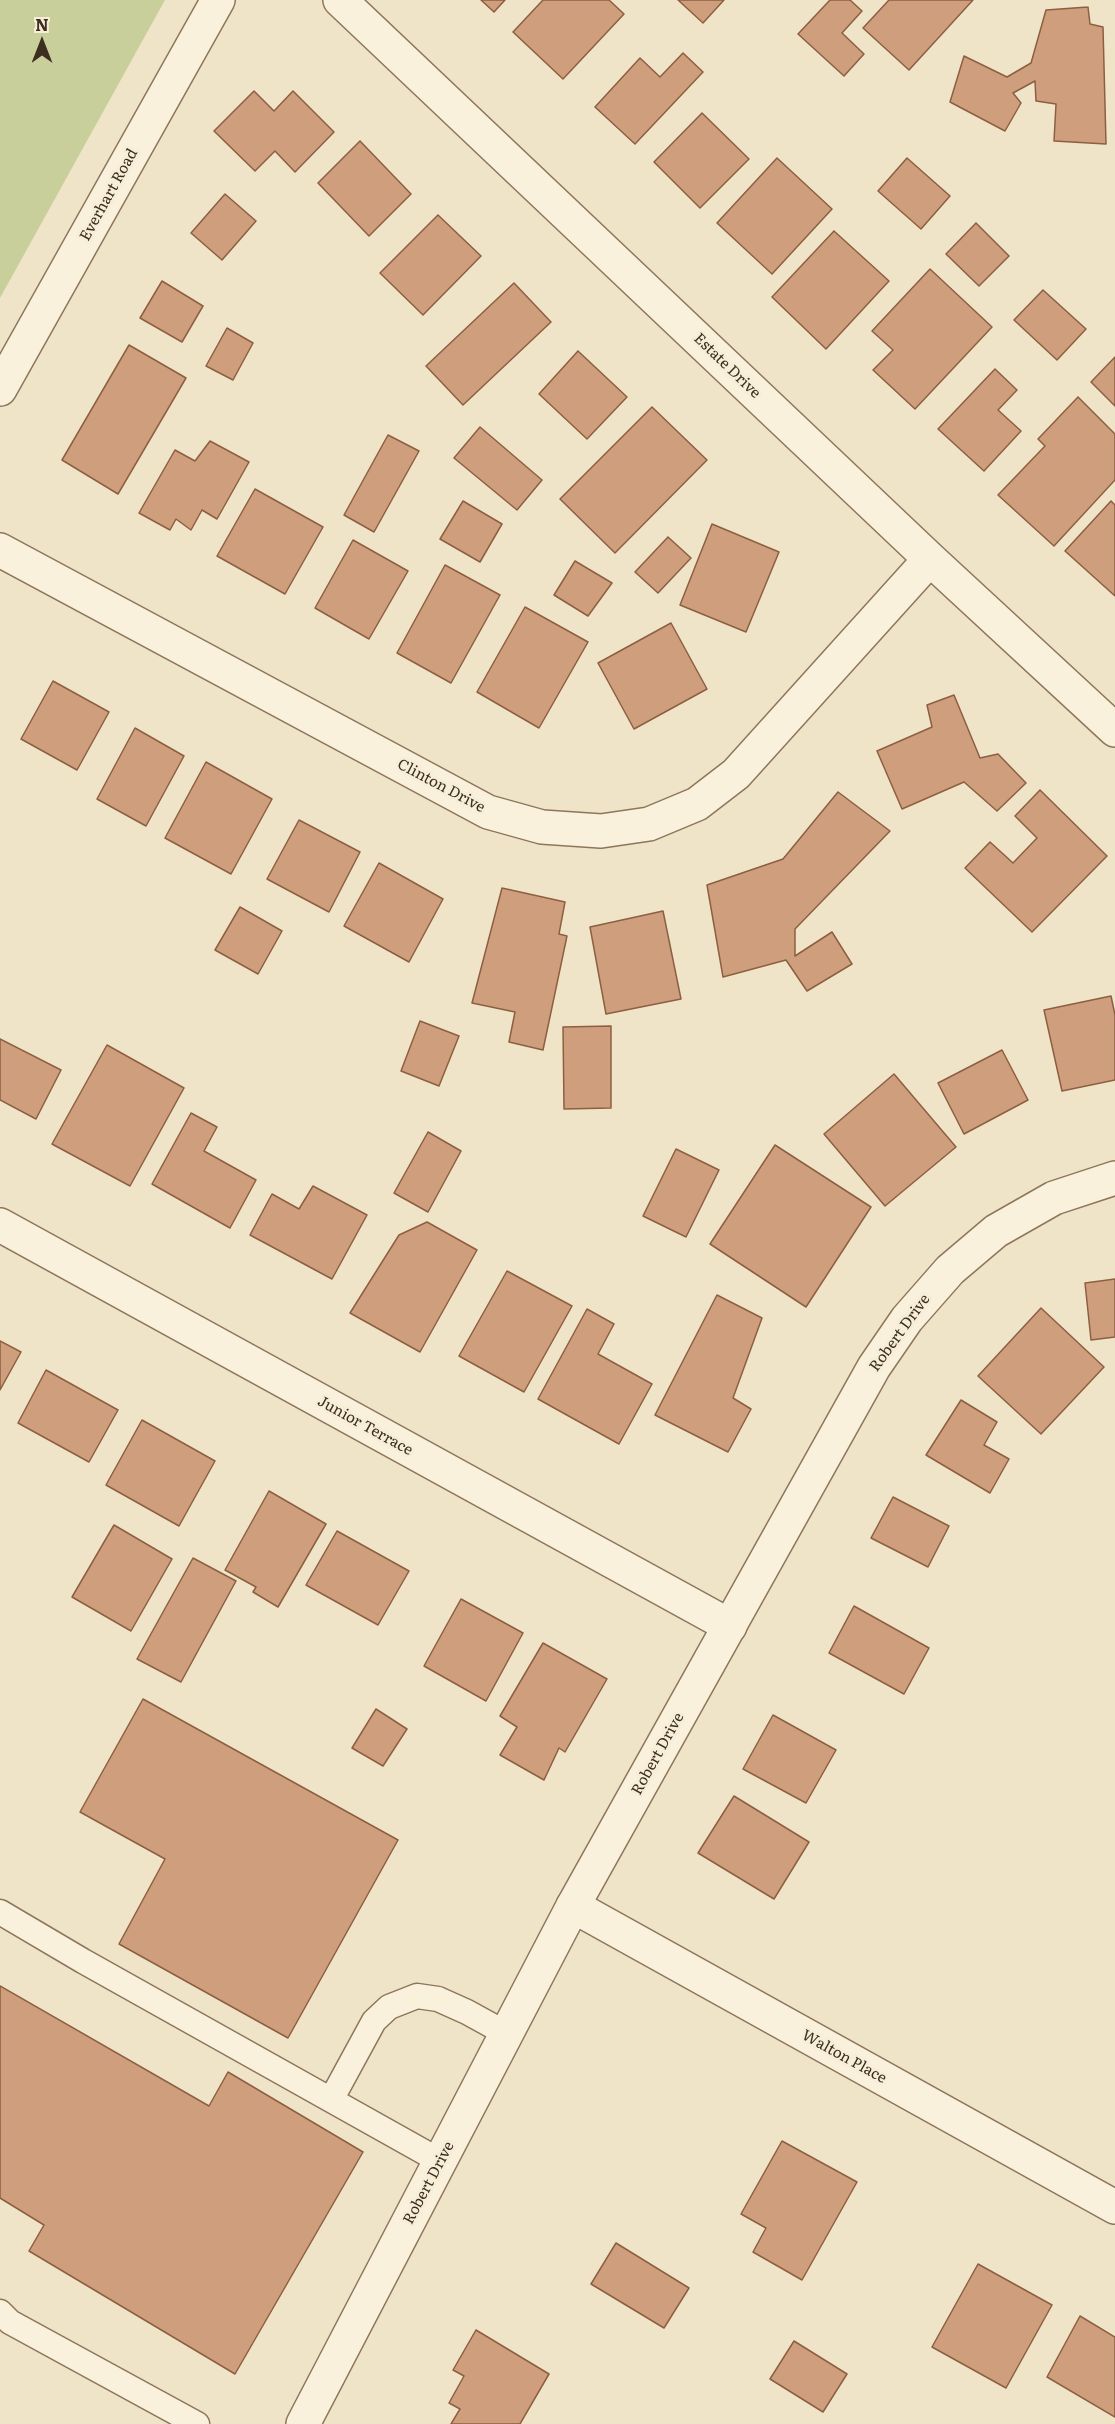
<!DOCTYPE html>
<html>
<head>
<meta charset="utf-8">
<style>
	body { margin:0 }
	#map { position:relative; width:1115px; height:2424px; overflow:hidden; background:#f0e4c8; font-family:Literata,serif }
	canvas { display:block }
	.north { position:absolute; left:12px; top:12px; width:60px; height:60px; -webkit-text-stroke:4px #f7eed8; paint-order:stroke; rotate:0deg; font-size:16px; font-weight:700; line-height:24px; text-align:center; color:#3d2e20 }
	.north::after { content:''; display:block; margin:auto; width:21px; height:27px; background:#3d2e20; clip-path:polygon(50% 0,100% 100%,50% 72%,0 100%) }
</style>
</head>
<body>
<div id="map">
<canvas width="1115" height="2424"></canvas>
<div class="north">N</div>
</div>
<script>
const ctx = document.querySelector('canvas').getContext('2d');
ctx.lineJoin = 'round';
function paint(path, color) { ctx.fillStyle = color; ctx.fill(path, 'evenodd'); }
const toPath = rows => new Path2D(rows.map(r => 'M' + r).join(''));
function strokePath(path, color, width, dash) { ctx.strokeStyle = color; ctx.lineWidth = width; ctx.lineCap = dash ? 'butt' : 'round'; ctx.setLineDash(dash || []); ctx.stroke(path); }
function label(font, color, halo, rows, align = 'center') {
  ctx.font = font + ' Literata,serif'; ctx.lineWidth = 6; ctx.setLineDash([]); ctx.textBaseline = 'middle'; ctx.strokeStyle = halo; ctx.fillStyle = color; for (const [text, x, y, turn = 0] of rows) {
    ctx.save(); ctx.translate(x, y); ctx.rotate((+turn || 0) * Math.PI / 180); ctx.textAlign = isNaN(turn) ? turn : align; if (halo) ctx.strokeText(text, 0, 0); ctx.fillText(text, 0, 0); ctx.restore();
  }
}
paint(toPath([
	[0,0,165,0,0,298]
]), '#c9cf9b');
const building = toPath([
	[481,0,505,0,494,12,481,0],
	[543,0,609,0,624,14,563,79,513,32,543,0],
	[678,0,724,0,703,23,678,0],
	[830,0,850,0,862,11,842,33,864,54,844,76,798,34,830,0],
	[889,0,973,0,909,70,863,28,889,0],
	[1088,7,1090,24,1103,27,1106,144,1054,141,1056,104,1036,101,1035,81,1013,93,1021,103,1005,131,950,102,964,56,1007,77,1031,63,1046,10,1088,7],
	[683,53,703,72,635,144,595,107,640,58,660,77,683,53],
	[254,91,274,111,293,91,334,132,295,172,275,151,255,171,214,131,254,91],
	[702,113,749,159,700,208,654,162,702,113],
	[360,141,411,194,369,236,318,183,360,141],
	[777,158,832,209,772,274,717,223,777,158],
	[907,158,950,196,921,229,878,191,907,158],
	[225,194,256,221,222,260,191,233,225,194],
	[438,215,481,256,423,315,380,273,438,215],
	[976,223,1009,256,979,286,946,254,976,223],
	[834,231,889,281,826,349,772,297,834,231],
	[930,269,992,327,915,409,873,370,893,350,872,331,930,269],
	[162,281,203,306,182,342,140,318,162,281],
	[514,283,551,322,463,405,426,366,514,283],
	[1043,290,1086,329,1057,360,1014,320,1043,290],
	[227,328,253,343,233,380,206,366,227,328],
	[129,345,186,378,118,494,62,460,129,345],
	[578,351,627,397,587,439,539,394,578,351],
	[1115,357,1115,406,1091,382,1115,357],
	[995,369,1017,390,998,410,1021,431,984,471,938,429,995,369],
	[1078,397,1115,434,1115,480,1054,546,998,495,1045,446,1038,439,1078,397],
	[652,407,707,460,615,553,560,499,652,407],
	[480,427,542,480,517,510,454,458,480,427],
	[388,435,419,451,374,532,344,515,388,435],
	[210,441,249,462,217,519,202,510,191,530,176,519,170,530,139,513,175,450,195,461,210,441],
	[255,489,323,527,285,594,217,556,255,489],
	[463,501,502,524,480,562,440,539,463,501],
	[1111,501,1115,505,1115,596,1065,551,1111,501],
	[712,524,779,552,746,632,680,605,712,524],
	[668,537,691,558,658,593,635,572,668,537],
	[353,540,408,571,369,639,315,608,353,540],
	[575,561,612,583,588,616,554,595,575,561],
	[445,565,500,595,451,683,397,653,445,565],
	[525,607,588,642,539,728,477,692,525,607],
	[671,623,707,689,634,729,598,663,671,623],
	[53,681,109,712,77,770,21,739,53,681],
	[954,695,980,758,998,754,1026,783,997,811,964,782,902,809,877,751,932,727,927,705,954,695],
	[135,728,184,756,146,826,97,799,135,728],
	[206,762,272,799,231,874,165,838,206,762],
	[1040,790,1107,856,1032,932,965,868,990,842,1013,863,1037,838,1015,816,1040,790],
	[838,792,890,831,795,929,795,956,832,932,852,964,807,991,786,960,723,977,707,885,783,859,838,792],
	[299,820,360,852,329,912,267,879,299,820],
	[379,863,443,899,409,962,344,926,379,863],
	[502,888,565,902,559,934,567,936,543,1050,509,1042,515,1012,472,1003,502,888],
	[240,907,282,931,258,974,215,950,240,907],
	[663,911,681,999,606,1014,590,927,663,911],
	[1111,996,1115,1015,1115,1080,1062,1091,1044,1010,1111,996],
	[420,1021,459,1036,439,1086,401,1071,420,1021],
	[611,1026,611,1108,564,1109,563,1027,611,1026],
	[0,1039,61,1070,36,1119,0,1100,0,1039],
	[107,1045,184,1088,130,1186,52,1144,107,1045],
	[1002,1050,1028,1100,964,1134,938,1083,1002,1050],
	[894,1074,956,1147,885,1206,824,1134,894,1074],
	[191,1113,217,1127,204,1151,256,1180,230,1228,152,1184,191,1113],
	[428,1132,461,1151,428,1212,394,1193,428,1132],
	[775,1145,871,1207,806,1307,710,1244,775,1145],
	[676,1149,719,1170,686,1237,643,1216,676,1149],
	[313,1186,367,1215,332,1279,250,1235,272,1194,299,1209,313,1186],
	[427,1222,477,1250,420,1352,350,1313,399,1235,427,1222],
	[507,1271,572,1306,524,1392,459,1356,507,1271],
	[1115,1279,1115,1337,1091,1340,1085,1283,1115,1279],
	[717,1295,762,1318,733,1398,751,1409,728,1452,655,1415,717,1295],
	[1041,1308,1104,1367,1041,1434,978,1376,1041,1308],
	[587,1309,614,1324,598,1354,652,1384,619,1444,538,1399,587,1309],
	[0,1341,21,1352,0,1390,0,1341],
	[46,1370,118,1410,89,1462,18,1423,46,1370],
	[961,1400,997,1422,984,1445,1009,1459,990,1493,926,1455,961,1400],
	[142,1420,215,1461,179,1526,106,1485,142,1420],
	[269,1491,326,1524,278,1607,253,1592,256,1587,225,1570,269,1491],
	[893,1497,949,1526,928,1567,871,1538,893,1497],
	[114,1525,172,1559,131,1631,72,1597,114,1525],
	[337,1531,409,1571,378,1625,306,1585,337,1531],
	[193,1558,236,1581,181,1682,137,1659,193,1558],
	[461,1599,523,1633,486,1701,424,1666,461,1599],
	[854,1606,929,1648,904,1694,829,1653,854,1606],
	[543,1643,607,1679,565,1752,559,1748,544,1780,500,1755,517,1727,500,1716,543,1643],
	[143,1699,398,1840,288,2038,119,1944,165,1859,80,1812,143,1699],
	[376,1709,407,1729,383,1766,352,1748,376,1709],
	[773,1715,836,1750,806,1803,743,1769,773,1715],
	[734,1796,809,1842,774,1899,698,1853,734,1796],
	[0,1986,209,2106,228,2072,363,2152,235,2374,29,2251,44,2225,0,2198,0,1986],
	[782,2141,857,2182,802,2280,753,2252,766,2228,741,2214,782,2141],
	[616,2243,689,2288,664,2328,591,2284,616,2243],
	[978,2264,1052,2305,1006,2388,932,2347,978,2264],
	[1080,2316,1115,2337,1115,2417,1047,2377,1080,2316],
	[476,2330,549,2374,520,2424,451,2424,460,2409,449,2403,464,2376,453,2370,476,2330],
	[794,2341,847,2374,823,2412,770,2379,794,2341]
]);
paint(building, '#cf9f7d');
strokePath(building, '#8d5f41', 1.5);
const service = toPath([
	[0,1912,83,1961,440,2161],
	[331,2100,374,2021,389,2007,417,1996,438,1999,467,2012,507,2034],
	[0,2312,10,2322,197,2424]
]);
const minor = toPath([
	[340,0,930,559,1115,730],
	[0,389,218,0],
	[0,550,488,812,542,827,601,831,649,824,697,804,736,774,930,559],
	[0,1225,730,1626],
	[573,1906,1115,2207]
]);
const tertiary = toPath([
	[303,2424,573,1906,874,1367,907,1319,950,1270,996,1231,1054,1198,1115,1178]
]);
strokePath(service, '#8d765c', 27);
strokePath(minor, '#8d765c', 36);
strokePath(tertiary, '#8d765c', 36);
strokePath(service, '#faf1dc', 24);
strokePath(minor, '#faf1dc', 33);
strokePath(tertiary, '#faf1dc', 33);
label('15px', '#3d2e20', '#f7eed8', [
	["Everhart Road",109,195,-61],
	["Estate Drive",727,366,44],
	["Clinton Drive",441,786,28],
	["Robert Drive",900,1333,-54],
	["Junior Terrace",365,1426,29],
	["Robert Drive",658,1754,-61],
	["Walton Place",844,2057,29],
	["Robert Drive",429,2183,-62]
]);
</script>
</body>
</html>
